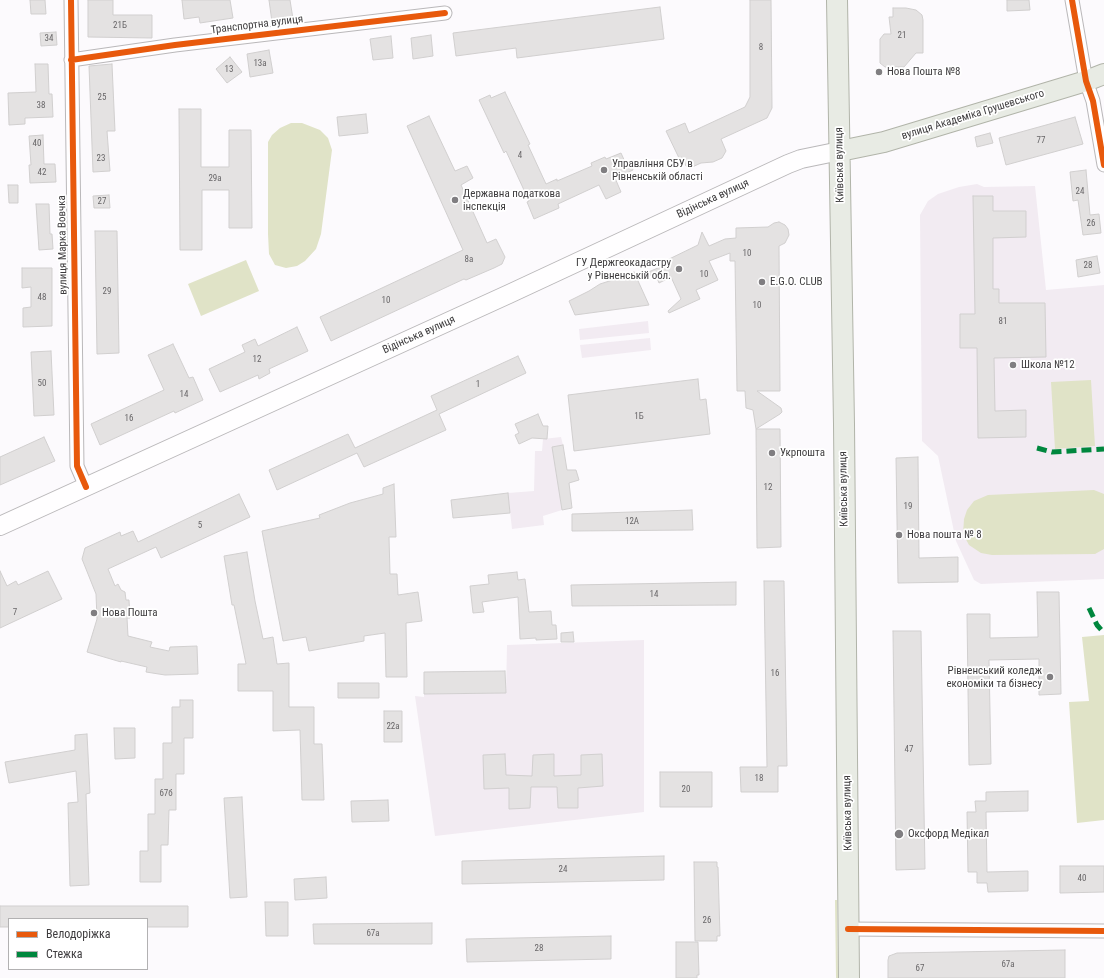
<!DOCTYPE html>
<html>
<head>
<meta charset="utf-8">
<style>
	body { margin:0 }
	#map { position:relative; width:1104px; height:978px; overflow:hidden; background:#fcfafd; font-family:"Roboto Condensed",sans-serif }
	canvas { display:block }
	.legend { position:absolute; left:8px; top:918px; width:140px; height:52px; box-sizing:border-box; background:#fff; border:1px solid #b2b1b2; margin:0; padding:5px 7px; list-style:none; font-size:12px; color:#3e3c3e }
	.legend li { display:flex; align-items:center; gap:8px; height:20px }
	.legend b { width:20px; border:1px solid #b2b1b2 }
</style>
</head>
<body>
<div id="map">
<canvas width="1104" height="978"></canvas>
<ul class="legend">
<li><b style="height:5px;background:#e8590c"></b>Велодоріжка</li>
<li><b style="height:5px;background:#00873e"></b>Стежка</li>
</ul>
</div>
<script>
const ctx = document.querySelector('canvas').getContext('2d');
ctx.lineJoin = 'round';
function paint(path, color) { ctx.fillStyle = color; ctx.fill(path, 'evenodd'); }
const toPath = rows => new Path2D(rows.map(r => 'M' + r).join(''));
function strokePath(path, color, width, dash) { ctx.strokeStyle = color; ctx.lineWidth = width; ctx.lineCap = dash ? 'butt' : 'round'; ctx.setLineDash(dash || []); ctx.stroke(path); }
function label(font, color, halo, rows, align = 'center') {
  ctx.font = font + ' "Roboto Condensed",sans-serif'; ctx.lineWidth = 3.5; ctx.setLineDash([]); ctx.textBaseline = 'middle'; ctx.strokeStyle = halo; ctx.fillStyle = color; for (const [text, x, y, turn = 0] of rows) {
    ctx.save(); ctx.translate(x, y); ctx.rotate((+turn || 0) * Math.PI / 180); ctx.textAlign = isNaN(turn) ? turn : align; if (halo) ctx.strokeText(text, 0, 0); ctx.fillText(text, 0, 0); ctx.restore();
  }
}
paint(toPath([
	[977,184,984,187,1035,186,1046,290,1104,285,1104,579,981,584,974,580,956,541,938,456,922,441,920,215,928,201,938,194,959,187],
	[648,321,649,333,580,340,579,329],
	[650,338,651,350,582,358,580,345],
	[561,437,563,445,553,447,562,510,543,516,544,525,512,529,508,493,534,491,535,451,542,451,543,439],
	[644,640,644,812,435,836,415,696,424,697,424,694,506,693,507,645]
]), '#f2ebf2');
paint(toPath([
	[291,123,302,123,320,130,328,138,332,150,321,234,316,249,305,261,297,266,286,268,275,265,269,254,268,234,268,142,272,135,280,128],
	[246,260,259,291,201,316,188,284],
	[1091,380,1095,446,1055,449,1051,382],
	[1094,490,1104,494,1104,549,1095,554,992,555,981,553,969,545,963,534,964,519,967,510,974,501,988,495],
	[1104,635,1104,820,1077,823,1069,702,1089,701,1082,637],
	[835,900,837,900,838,978,836,978]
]), '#e0e3c7');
const building = toPath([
	[30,0,45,0,46,14,31,14,30,0],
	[88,0,113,0,113,15,152,15,152,38,88,37,88,0],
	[182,0,230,0,233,18,200,23,199,17,184,19,182,0],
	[269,0,290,0,293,19,272,22,269,0],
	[750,0,771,0,772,108,767,118,721,139,726,151,722,158,713,162,701,163,690,168,686,166,682,157,679,158,666,131,685,123,689,133,745,107,750,97,750,0],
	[1007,0,1029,0,1030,10,1007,11,1007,0],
	[660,7,664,39,517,58,516,48,456,56,453,33,660,7],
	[893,8,906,8,916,10,922,15,923,20,923,53,916,53,904,67,885,67,880,63,880,39,884,34,891,34,889,17,893,17,893,8],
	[56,32,57,45,41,46,40,33,56,32],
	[431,35,433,56,413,59,411,38,431,35],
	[391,36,393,58,373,60,370,39,391,36],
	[269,50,273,73,250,77,247,54,269,50],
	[230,57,242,72,227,83,216,69,230,57],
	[35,64,48,64,49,94,52,94,53,117,25,118,25,124,9,125,8,93,36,92,35,64],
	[112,64,115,131,107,131,110,171,93,172,89,66,112,64],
	[505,92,530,144,528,145,546,184,557,179,557,181,592,166,591,163,605,157,606,159,621,153,626,164,629,162,633,170,615,178,621,192,606,199,599,185,558,204,559,208,534,219,527,202,529,201,506,151,504,153,479,100,490,95,491,98,505,92],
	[179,109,201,109,201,167,229,167,229,130,251,130,252,228,229,228,229,190,202,190,202,250,180,250,179,109],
	[366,114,368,133,339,136,337,117,366,114],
	[429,116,455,171,467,166,473,178,461,185,487,243,496,239,505,257,502,264,494,268,466,280,464,279,331,341,320,317,463,250,407,126,429,116],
	[1075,117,1083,144,1006,165,999,138,1075,117],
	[990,133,993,143,977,147,975,137,990,133],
	[43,135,44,164,55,164,56,182,30,183,29,165,31,165,29,136,43,135],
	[1086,170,1090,215,1099,214,1101,233,1083,235,1078,200,1073,201,1070,172,1086,170],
	[8,185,18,185,18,203,9,203,8,185],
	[109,195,110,208,94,208,93,196,109,195],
	[973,196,993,196,993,211,1026,211,1026,237,993,238,993,289,999,289,999,303,1045,303,1046,357,994,358,995,411,1026,410,1026,437,978,438,977,348,960,348,960,314,975,314,973,196],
	[36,204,49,204,50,234,52,234,53,249,39,250,36,204],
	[779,222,785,225,788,229,789,235,785,243,779,246,780,391,757,391,781,408,782,412,780,414,756,429,780,429,781,547,757,548,756,429,753,410,746,408,745,391,737,391,735,261,730,261,730,253,709,261,718,280,696,290,700,299,669,313,668,311,681,299,671,277,659,283,657,278,646,273,665,265,663,262,698,245,702,232,709,246,725,239,736,238,736,228,768,227,774,223,779,222],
	[95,231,117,231,119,353,97,354,95,231],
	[1097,256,1100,273,1078,277,1076,260,1097,256],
	[22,268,52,268,52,326,23,327,23,308,31,307,31,287,22,288,22,268],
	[634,272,649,305,575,315,569,301,589,291,600,284,622,277,634,272],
	[297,327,308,351,269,369,270,373,259,379,258,375,220,392,209,369,245,352,242,345,255,339,258,346,297,327],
	[173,344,189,378,193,377,203,400,175,413,174,411,100,445,91,424,164,390,148,355,173,344],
	[51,351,54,415,34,416,31,352,51,351],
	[518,356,526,373,439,414,446,430,364,467,357,453,277,490,269,470,348,434,355,448,437,410,431,396,518,356],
	[698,379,700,400,706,399,710,434,574,451,568,395,698,379],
	[538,414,543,426,548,426,547,439,532,438,519,444,515,435,519,433,515,424,538,414],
	[44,437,55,461,0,485,0,457,44,437],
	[563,445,567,470,576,470,579,480,569,483,572,508,562,510,552,447,563,445],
	[918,457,919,558,958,557,958,582,898,583,896,458,918,457],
	[394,484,396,537,389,537,390,574,397,574,398,595,418,592,422,621,406,623,407,677,386,677,385,633,364,636,364,641,309,651,306,637,283,641,262,531,320,518,319,515,350,503,383,494,383,488,394,484],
	[508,493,510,513,453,518,451,500,508,493],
	[239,494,250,517,161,558,156,547,108,569,115,586,118,584,121,590,125,592,126,600,129,600,130,618,127,618,128,636,152,642,150,647,169,651,170,647,197,646,198,674,165,675,146,672,147,667,121,661,121,662,87,652,97,619,96,594,82,559,85,548,120,532,121,536,133,531,138,542,239,494],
	[692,510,693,530,572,531,572,514,692,510],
	[247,552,255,601,263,639,273,637,277,664,289,663,289,707,314,707,314,744,322,744,324,800,302,800,300,730,273,731,273,691,238,691,238,664,246,664,234,605,232,605,224,556,247,552],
	[0,571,7,586,16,581,18,585,48,571,62,599,0,628,0,571],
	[517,572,518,580,525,579,529,612,551,611,552,625,556,625,557,639,536,640,536,638,520,639,518,597,482,602,484,612,473,613,470,586,489,584,488,575,517,572],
	[764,581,784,581,787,766,778,766,778,792,741,792,740,767,767,767,764,581],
	[736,582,736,605,572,606,571,585,736,582],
	[1037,592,1059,592,1061,694,1039,695,1039,659,989,660,991,764,969,765,967,614,990,614,990,638,1038,637,1037,592],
	[893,631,921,631,925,869,896,870,893,631],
	[573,632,574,642,561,642,561,633,573,632],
	[505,671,506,693,424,694,424,672,505,671],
	[338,683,379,683,379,698,338,698,338,683],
	[180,700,193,700,193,738,184,738,184,774,176,774,176,810,169,810,168,845,161,845,161,882,140,882,140,851,148,851,148,814,155,814,155,779,163,779,163,743,172,743,172,707,180,707,180,700],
	[384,711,402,711,402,742,384,742,384,711],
	[114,728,135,728,135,758,115,759,114,728],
	[87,734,90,793,86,794,89,885,70,886,68,803,78,802,76,771,9,783,5,762,75,750,75,735,87,734],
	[505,754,506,775,532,776,533,755,554,754,554,776,581,775,581,755,602,754,603,786,578,788,578,808,558,808,557,787,531,787,530,808,509,809,509,788,484,789,483,755,505,754],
	[660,772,712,772,712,807,660,807,660,772],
	[1028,791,1028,811,986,812,987,872,1028,871,1028,891,988,892,987,883,977,883,977,872,968,872,967,812,976,812,975,801,986,801,986,792,1028,791],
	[242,797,247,897,230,898,224,798,242,797],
	[388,800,389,821,352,822,351,801,388,800],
	[664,856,664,880,462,884,462,861,664,856],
	[694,862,717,862,717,867,718,867,720,936,717,936,717,941,695,941,694,862],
	[1060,866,1104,866,1104,892,1060,893,1060,866],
	[326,877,327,898,295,900,294,879,326,877],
	[265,902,288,902,288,936,266,936,265,902],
	[0,906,188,906,188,927,147,927,147,919,9,919,9,927,0,927,0,906],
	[432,923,432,944,314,944,313,924,432,923],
	[611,936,611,959,467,962,466,939,611,936],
	[676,942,698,942,699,975,697,975,697,978,676,978,676,942],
	[1065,950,1065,978,888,978,888,960,889,956,897,953,1065,950]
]);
paint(building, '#e4e2e2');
strokePath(building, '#d1cfcf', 1);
const minor = toPath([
	[71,0,77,466,86,487],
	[1072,0,1086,81,1093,101,1104,165],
	[71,60,175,45,445,13],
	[848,929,1104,931]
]);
const secondary = toPath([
	[0,526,509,294,788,164,801,159,840,151]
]);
const primary = toPath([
	[837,0,844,424,849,978],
	[840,151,884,142,1086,81,1104,74]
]);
strokePath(minor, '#bab8ba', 15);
strokePath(secondary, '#bab8ba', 20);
strokePath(primary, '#b1b4a9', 22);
strokePath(minor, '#fffeff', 13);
strokePath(secondary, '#fffeff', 18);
strokePath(primary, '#e8ebe4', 20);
strokePath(toPath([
	[1037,448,1052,452,1104,449],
	[1089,608,1097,625,1104,633]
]), '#00873e', 5, [10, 5]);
strokePath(toPath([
	[71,0,77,466,86,487],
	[1072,0,1086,81,1093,101,1104,165],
	[71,60,175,45,445,13],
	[848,929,1104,931]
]), '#e8590c', 6);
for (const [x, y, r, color] of [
	[879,72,4,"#807e81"],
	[604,170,4,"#807e81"],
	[455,200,4,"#807e81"],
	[679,269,4,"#807e81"],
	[762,282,4,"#807e81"],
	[1013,365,4,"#807e81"],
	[772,453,4,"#807e81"],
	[899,535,4,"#807e81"],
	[94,613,4,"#807e81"],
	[1050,677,4,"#807e81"],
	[899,834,5,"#807e81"]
]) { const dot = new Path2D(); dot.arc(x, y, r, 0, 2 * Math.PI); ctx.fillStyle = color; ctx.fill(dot); strokePath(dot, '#fff', 1.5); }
label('9px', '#686668', null, [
	["21Б",120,26],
	["21",902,36],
	["34",49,39],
	["8",761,48],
	["13а",260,64],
	["13",229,70],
	["25",102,98],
	["38",41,106],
	["77",1041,141],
	["40",37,144],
	["4",520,156],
	["23",101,159],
	["42",42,173],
	["29а",215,179],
	["24",1080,192],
	["27",102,202],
	["26",1091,224],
	["10",747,254],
	["8а",469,260],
	["28",1088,266],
	["10",704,275],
	["29",107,292],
	["48",42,298],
	["10",386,301],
	["10",757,306],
	["81",1003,322],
	["12",257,360],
	["50",42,384],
	["1",478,385],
	["14",184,395],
	["1Б",639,417],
	["16",129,419],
	["12",768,488],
	["19",908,507],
	["12А",632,522],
	["5",200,526],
	["14",654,595],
	["7",15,613],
	["16",775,674],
	["22а",393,727],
	["47",909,750],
	["18",759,779],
	["20",686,790],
	["67б",166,794],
	["24",563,870],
	["40",1082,879],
	["26",707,921],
	["67а",373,934],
	["28",539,949],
	["67а",1008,965],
	["67",920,969]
]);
label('11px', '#3e3c3e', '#fff', [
	["Транспортна вулиця",257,25,-7],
	["вулиця Академіка Грушевського",973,115,-17],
	["Київська вулиця",840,165,-91],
	["Відінська вулиця",713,199,-25],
	["вулиця Марка Вовчка",63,245,-91],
	["Відінська вулиця",419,335,-24],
	["Київська вулиця",844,489,-91],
	["Київська вулиця",848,813,-91]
]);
label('11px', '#3e3c3e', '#fff', [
	["Нова Пошта №8",887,72],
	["Управління СБУ в",612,164],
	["Рівненській області",612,177],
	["Державна податкова",463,194],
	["інспекція",463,207],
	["ГУ Держгеокадастру",671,263,"right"],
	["у Рівненській обл.",671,276,"right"],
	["E.G.O. CLUB",770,282],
	["Школа №12",1021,365],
	["Укрпошта",780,453],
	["Нова пошта № 8",907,535],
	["Нова Пошта",102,613],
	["Рівненський коледж",1042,671,"right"],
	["економіки та бізнесу",1042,684,"right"],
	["Оксфорд Медікал",908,834]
], 'left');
</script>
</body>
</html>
